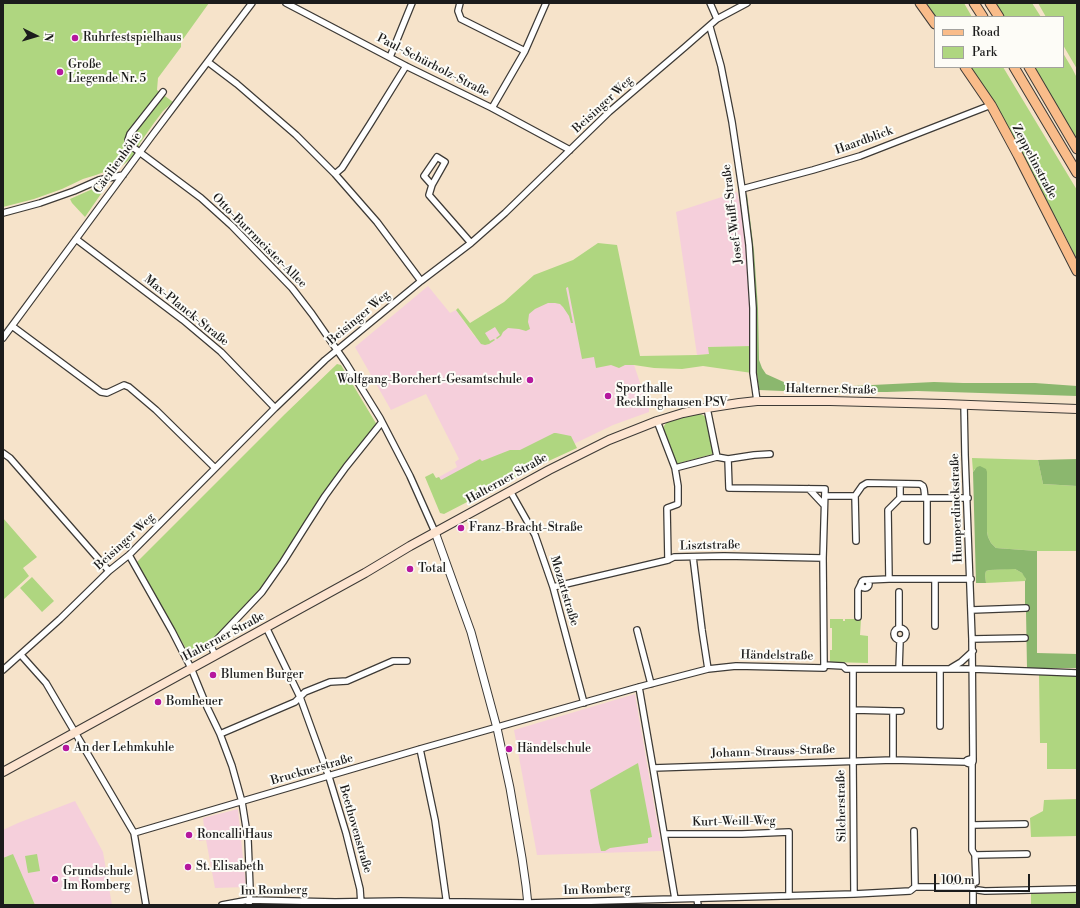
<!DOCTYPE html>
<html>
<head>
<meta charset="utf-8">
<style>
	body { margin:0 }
	#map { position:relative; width:1080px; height:908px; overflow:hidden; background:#f6e3ca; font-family:"Libre Bodoni",serif }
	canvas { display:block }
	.frame { position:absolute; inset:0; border:4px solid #1c1c1c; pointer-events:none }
	.legend { position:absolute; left:934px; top:16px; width:130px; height:52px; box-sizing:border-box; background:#fdfcf7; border:1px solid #a3a29f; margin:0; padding:5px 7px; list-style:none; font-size:12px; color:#1c1c1c }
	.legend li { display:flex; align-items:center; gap:8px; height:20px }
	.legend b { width:20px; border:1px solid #a3a29f }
	.north { position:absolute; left:16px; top:16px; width:40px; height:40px; -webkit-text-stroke:3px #fdfcf7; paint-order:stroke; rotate:95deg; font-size:11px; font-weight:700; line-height:16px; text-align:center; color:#1c1c1c }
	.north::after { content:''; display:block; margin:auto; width:14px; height:18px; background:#1c1c1c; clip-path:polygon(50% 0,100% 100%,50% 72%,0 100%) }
	.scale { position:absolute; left:934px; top:874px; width:96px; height:18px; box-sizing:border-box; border:2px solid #1c1c1c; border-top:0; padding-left:5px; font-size:12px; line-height:14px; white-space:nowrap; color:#1c1c1c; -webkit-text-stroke:3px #fdfcf7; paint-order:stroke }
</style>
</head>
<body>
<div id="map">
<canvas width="1080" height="908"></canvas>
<div class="frame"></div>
<ul class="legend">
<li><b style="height:5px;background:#f9bc8a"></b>Road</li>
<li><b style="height:11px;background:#afd680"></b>Park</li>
</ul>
<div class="north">N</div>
<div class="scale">100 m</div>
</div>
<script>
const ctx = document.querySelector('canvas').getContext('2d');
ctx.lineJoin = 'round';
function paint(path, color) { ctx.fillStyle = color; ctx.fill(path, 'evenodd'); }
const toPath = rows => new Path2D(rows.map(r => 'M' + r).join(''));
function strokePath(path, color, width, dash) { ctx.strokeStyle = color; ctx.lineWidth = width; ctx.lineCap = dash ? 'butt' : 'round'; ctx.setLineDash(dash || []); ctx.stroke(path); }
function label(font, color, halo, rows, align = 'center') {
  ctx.font = font + ' "Libre Bodoni",serif'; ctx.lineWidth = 4; ctx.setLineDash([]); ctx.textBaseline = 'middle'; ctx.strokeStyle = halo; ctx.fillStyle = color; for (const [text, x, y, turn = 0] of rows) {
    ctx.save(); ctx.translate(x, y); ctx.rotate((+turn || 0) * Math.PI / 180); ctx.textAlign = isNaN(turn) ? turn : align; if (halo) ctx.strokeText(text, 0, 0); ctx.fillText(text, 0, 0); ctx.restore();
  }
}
paint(toPath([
	[737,192,741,209,749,279,751,346,709,347,709,354,697,355,676,212],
	[566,283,637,356,634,365,649,409,649,412,613,425,443,507,430,482,457,467,455,462,459,459,426,394,391,410,355,347,428,286,450,313,456,310,475,337],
	[635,694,662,851,537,855,514,730],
	[75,801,103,852,112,905,3,905,3,830,18,823],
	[238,809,246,887,215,888,206,840,199,841,199,837,205,836,203,818]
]), '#f5cfdb');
paint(toPath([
	[3,3,209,3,181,42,181,47,158,78,157,90,173,102,163,111,154,123,140,143,134,156,123,165,96,175,83,179,62,189,34,199,3,207],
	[927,3,964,3,972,17,936,17],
	[994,3,1032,3,1041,17,1002,17],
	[1038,3,1077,3,1077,69,1063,45,1063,17,1046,17],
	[1063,53,1073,70,1077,78,1077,143,1032,67,1063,67],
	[970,67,1003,67,1077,190,1077,259,1023,154,987,92],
	[97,187,103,191,85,217,72,203,70,199],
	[598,243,617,245,640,356,697,355,709,354,708,347,751,346,752,373,703,366,682,369,654,368,634,365,625,365,619,368,611,365,596,368,594,357,582,359,568,287,566,288,573,323,571,323,569,316,563,307,560,304,555,303,548,303,535,309,529,314,528,322,530,329,526,331,519,329,508,328,503,332,501,336,497,339,496,338,500,335,495,327,485,333,490,341,494,339,495,340,489,344,485,345,481,344,456,310,458,308,470,323,504,302,534,275,573,260],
	[337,364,341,365,377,425,262,588,213,641,190,656,137,562,285,414],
	[698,414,701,414,708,418,713,450,713,454,676,464,663,430,664,426,667,422],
	[554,433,556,433,571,436,577,448,529,470,444,514,440,513,425,477,433,473,436,478,439,477,441,480,480,459,482,461,510,450,520,450],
	[972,458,1038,460,1043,484,1077,486,1077,551,1037,551,996,548,991,543,988,537,975,469,973,472],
	[3,518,37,557,23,568,29,576,3,600],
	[1007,569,1015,569,1022,573,1025,576,1026,579,1025,581,986,583,985,575,986,571,990,570],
	[32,577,54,601,42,612,20,588],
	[830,619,843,619,843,621,845,621,845,619,861,619,860,635,868,636,868,663,830,662,830,650,832,650,832,628,830,628],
	[1039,675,1077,676,1077,769,1047,769,1047,743,1040,743],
	[638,763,652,837,648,838,648,843,610,848,605,851,601,851,599,843,590,790],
	[1077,799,1077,836,1031,837,1030,818,1043,811,1044,800],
	[13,854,35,905,3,904,3,858],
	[37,854,40,871,28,873,25,856],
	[1077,893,1077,905,1031,905,1031,894]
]), '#afd680');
paint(toPath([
	[747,194,754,251,758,309,759,360,762,368,766,374,786,383,806,386,831,387,934,382,963,383,1035,383,1077,386,1077,396,917,391,887,392,807,392,759,390,757,374,755,306,745,197],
	[1077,459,1077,486,1043,484,1038,460],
	[980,466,986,469,987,472,987,532,988,537,991,543,996,548,1037,551,1037,653,1077,654,1077,668,1027,668,1026,611,1030,611,1029,605,1025,605,1025,581,1026,579,1022,573,1015,569,990,570,986,571,985,575,986,583,976,583,973,472,977,467]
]), '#8bb76e');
const minor = toPath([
	[286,3,406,66,492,108,570,150],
	[460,3,458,11,461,19,525,51],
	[710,3,717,19],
	[710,27,721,66,732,122,742,189,749,245,753,308,753,373,757,401],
	[390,57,412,3],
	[208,62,237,84,296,135,335,174,377,222,421,281],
	[163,92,130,134,128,140,134,148,201,198,232,226,292,288,312,314,346,363,380,418,410,476,435,532],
	[492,108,525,51,546,3],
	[335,174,342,168,370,124,406,66],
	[432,185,424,176,437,157,445,162,432,185,429,195,471,243],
	[742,189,813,170,860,156,991,105],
	[3,213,40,203,74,191,99,180,123,175],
	[76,239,183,320,221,352,275,408],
	[12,326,101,392,107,393,124,385,129,387,156,410,215,468],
	[3,338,76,239,151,137,178,101,252,3],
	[964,404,965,455,972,639,973,761],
	[657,421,675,468,678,486,678,504,667,508,668,560],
	[3,453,10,458,109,571],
	[717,457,728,459,754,455,770,454],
	[728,459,729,488,825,489,823,558,824,665],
	[675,468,717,457,707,408],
	[900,484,900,498],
	[809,489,824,505],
	[510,491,535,535,553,587,584,703],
	[825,496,855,496,862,486,867,483,920,484,923,486,924,489,925,498],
	[855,496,856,541],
	[927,541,927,498],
	[129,555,172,631,191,668,207,707,220,734,232,766,242,802,248,840,250,889,249,905],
	[693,557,702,630,708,669],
	[889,579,888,510,900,498,968,498],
	[935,579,935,626],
	'861 584a4 4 0 1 1 8 0a4 4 0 1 1-8 0Z',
	[867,580,889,579,971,579],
	[553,587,668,560,674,557,724,556,823,558],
	[972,610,1026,608],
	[858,617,858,590,861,584],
	[266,627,300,697,329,777,346,833,360,889,361,904],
	'894 634a6 6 0 1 1 12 0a6 6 0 1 1-12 0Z',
	[899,628,899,592],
	[637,630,651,684],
	[972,639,1025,638],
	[21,655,46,683,134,833,146,905],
	[215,655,211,646,262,592,283,562,307,524,325,496,346,467,382,422],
	[824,665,843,666,846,669,973,669,1077,673],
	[951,668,961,662,973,651],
	[853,669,853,761,854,894],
	[899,669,900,641],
	[940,669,940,726],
	[3,670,60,619,109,571,129,555,275,408,325,360,421,281,471,243,505,213,609,112,685,47,717,19,747,3],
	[639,687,653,768],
	[854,710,893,711,893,760,967,762,967,763,970,764,972,764,973,761,970,759,967,760,967,762],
	[893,711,901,711],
	[220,734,295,702,305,692,330,682,347,681,393,661,407,661],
	[420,749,435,820,447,905],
	[972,764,972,850,975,855,976,882],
	[973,825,1025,824],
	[914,831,915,887],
	[134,833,420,749,639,687,708,669,736,666,824,668,824,665],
	[665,834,742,834,789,832,789,896],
	[975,855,1027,854],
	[978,890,985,891,1077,889],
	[675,899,653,768,893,760],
	[697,899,698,905],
	[222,905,249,900,335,902,400,901,527,903,854,894,910,891,915,887,972,887],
	[973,905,973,890]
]);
const tertiary = toPath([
	[435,532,471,632,497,728,510,788,522,858,526,886,528,905]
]);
const secondary = toPath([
	[3,772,365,573,410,546,549,470,609,440,657,421,683,413,707,408,739,403,757,401,830,401,944,404,1077,409]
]);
const primary = toPath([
	[920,3,935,24],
	[965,67,991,105,1018,155,1077,271]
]);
const trunk = toPath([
	[974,3,983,17],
	[990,3,999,17],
	[1014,67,1077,173],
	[1029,67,1077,149]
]);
strokePath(minor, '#3d3a36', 8);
strokePath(tertiary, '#3d3a36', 9);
strokePath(secondary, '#3d3a36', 10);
strokePath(primary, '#3d3a36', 11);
strokePath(trunk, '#3d3a36', 11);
strokePath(minor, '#fff', 5.5);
strokePath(tertiary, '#fff', 7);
strokePath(secondary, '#fde4d0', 8);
strokePath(primary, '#f9bc8a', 9);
strokePath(trunk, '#f9bc8a', 9);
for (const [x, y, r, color] of [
	[75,38,4,"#b5179e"],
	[60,72,4,"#b5179e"],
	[530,380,4,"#b5179e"],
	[608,396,4,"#b5179e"],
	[461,528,4,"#b5179e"],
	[410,569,4,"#b5179e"],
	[213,675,4,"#b5179e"],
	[158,702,4,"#b5179e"],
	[66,748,4,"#b5179e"],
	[509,749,4,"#b5179e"],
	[189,835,4,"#b5179e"],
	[188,867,4,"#b5179e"],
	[55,879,4,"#b5179e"]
]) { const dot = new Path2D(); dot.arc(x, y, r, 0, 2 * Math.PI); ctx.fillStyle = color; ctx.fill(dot); strokePath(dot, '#fdfcf7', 1.5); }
label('12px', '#1c1c1c', '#fdfcf7', [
	["Ruhrfestspielhaus",83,38],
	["Große",68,65],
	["Liegende Nr. 5",68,79],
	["Wolfgang-Borchert-Gesamtschule",522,380,"right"],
	["Sporthalle",616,389],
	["Recklinghausen PSV",616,403],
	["Franz-Bracht-Straße",469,528],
	["Total",418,569],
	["Blumen Burger",221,675],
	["Bomheuer",166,702],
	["An der Lehmkuhle",74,748],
	["Händelschule",517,749],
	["Roncalli Haus",197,835],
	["St. Elisabeth",196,867],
	["Grundschule",63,872],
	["Im Romberg",63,886]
], 'left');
label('12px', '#1c1c1c', '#fdfcf7', [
	["Paul-Schürholz-Straße",433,66,27],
	["Beisinger Weg",603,105,-43],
	["Haardblick",864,141,-20],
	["Zeppelinstraße",1034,162,62],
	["Cäcilienhöhe",118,163,-54],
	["Josef-Wulff-Straße",733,214,-97],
	["Otto-Burrmeister-Allee",259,241,45],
	["Max-Planck-Straße",186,311,39],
	["Beisinger Weg",359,318,-40],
	["Halterner Straße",831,390,1],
	["Halterner Straße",507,479,-29],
	["Humperdinckstraße",957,508,-92],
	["Beisinger Weg",125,542,-43],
	["Lisztstraße",710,546,-1],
	["Mozartstraße",564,591,73],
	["Halterner Straße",224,637,-28],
	["Händelstraße",777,656,1],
	["Johann-Strauss-Straße",773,752,-2],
	["Brucknerstraße",312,770,-16],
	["Silcherstraße",842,806,-91],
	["Kurt-Weill-Weg",734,822,-1],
	["Beethovenstraße",355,829,74],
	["Im Romberg",597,890,-2],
	["Im Romberg",274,891,-1]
]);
</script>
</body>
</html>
